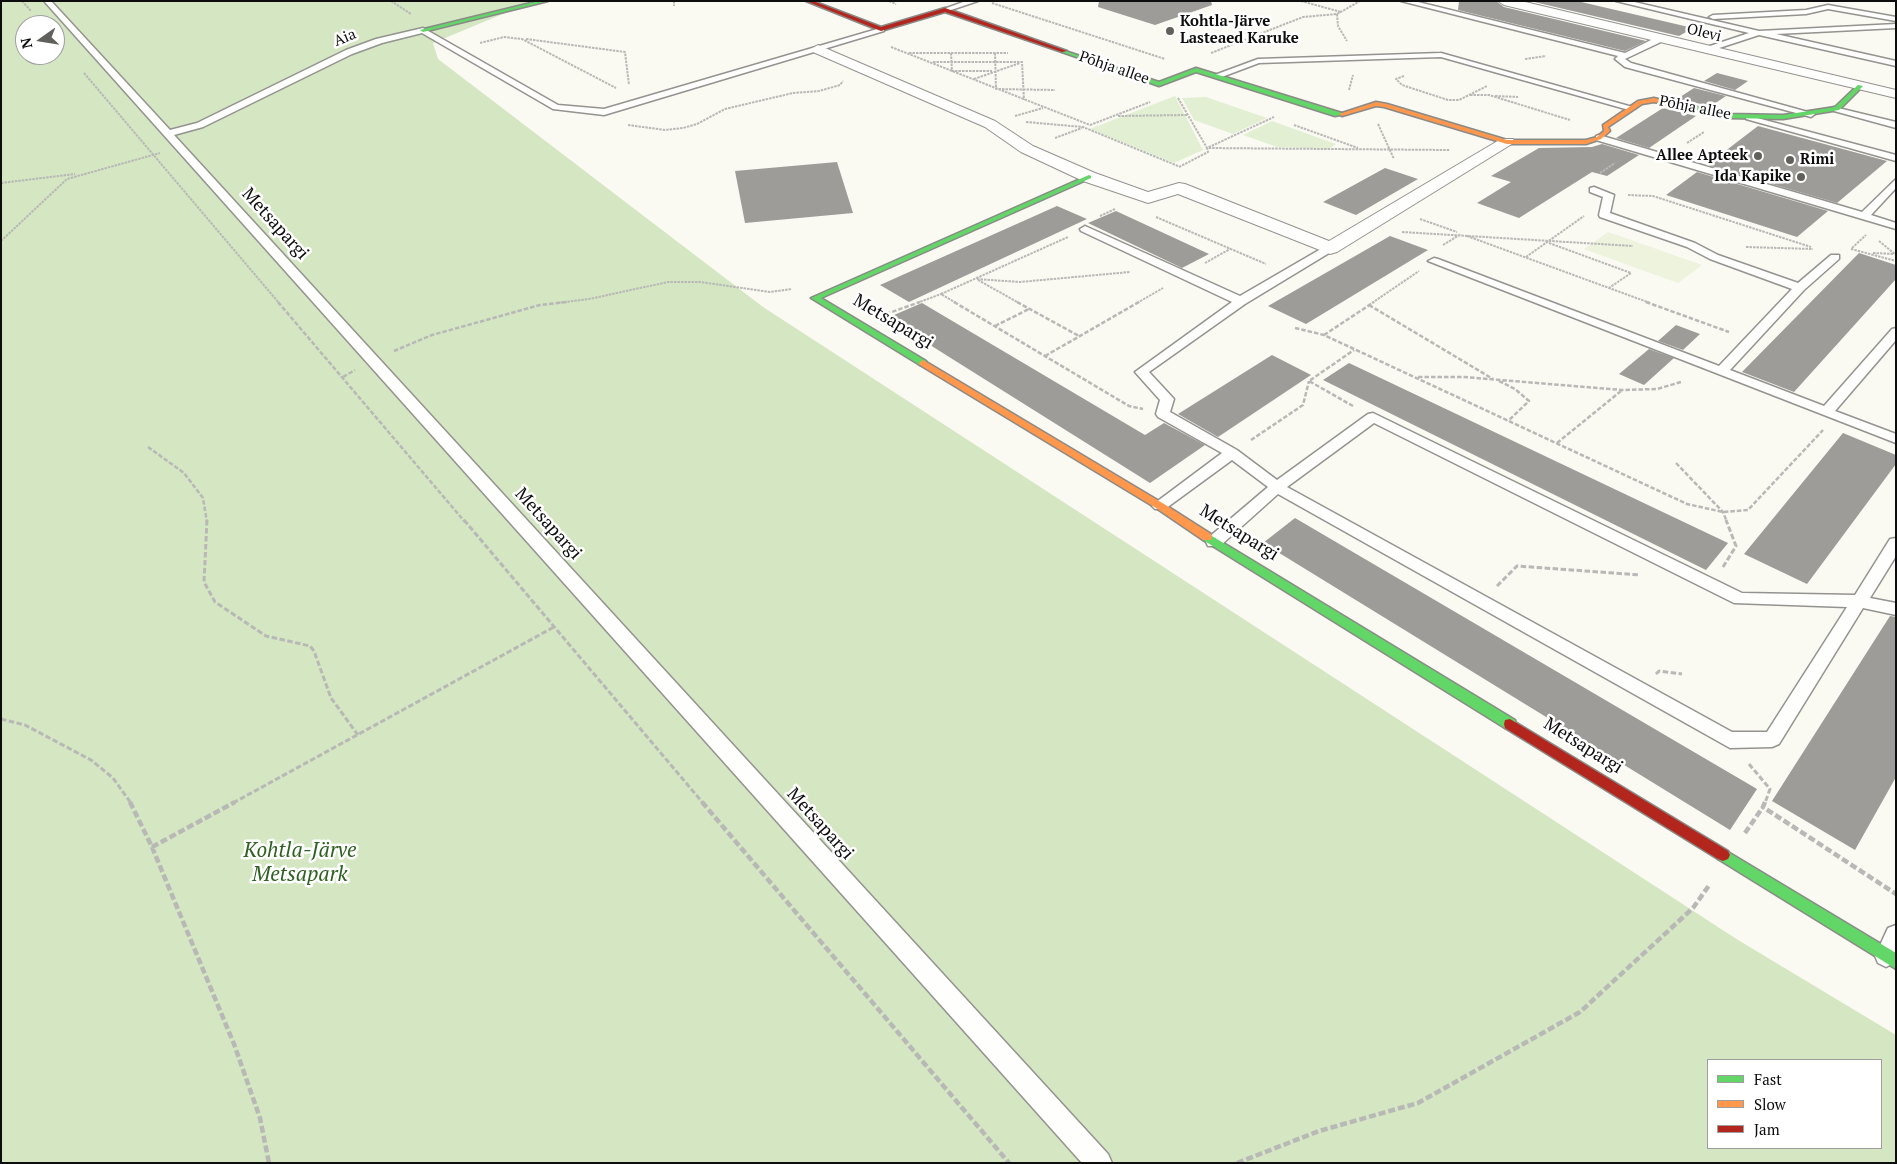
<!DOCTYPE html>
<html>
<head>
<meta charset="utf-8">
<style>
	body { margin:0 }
	#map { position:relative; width:1897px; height:1164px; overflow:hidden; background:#faf9f2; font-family:"PT Serif",serif }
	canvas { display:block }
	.frame { position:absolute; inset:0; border:2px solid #0d0d0d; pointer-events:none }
	.legend { position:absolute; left:1707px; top:1059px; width:175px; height:90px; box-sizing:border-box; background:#fff; border:1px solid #9e9e9e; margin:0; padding:6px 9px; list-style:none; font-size:15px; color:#0d0d0d }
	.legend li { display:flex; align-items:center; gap:10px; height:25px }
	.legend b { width:25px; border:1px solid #9e9e9e }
	.north { position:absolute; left:15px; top:15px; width:50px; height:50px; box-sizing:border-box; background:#fff; border:1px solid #9e9e9e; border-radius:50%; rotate:257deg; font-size:14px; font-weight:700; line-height:20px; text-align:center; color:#0d0d0d }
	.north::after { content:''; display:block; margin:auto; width:18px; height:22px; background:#60605d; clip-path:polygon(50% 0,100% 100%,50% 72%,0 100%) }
</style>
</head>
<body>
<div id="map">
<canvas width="1897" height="1164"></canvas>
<div class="frame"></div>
<ul class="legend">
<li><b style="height:6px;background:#63d668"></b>Fast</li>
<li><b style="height:6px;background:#ff974d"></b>Slow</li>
<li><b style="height:6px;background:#b3261e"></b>Jam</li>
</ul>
<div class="north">N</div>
</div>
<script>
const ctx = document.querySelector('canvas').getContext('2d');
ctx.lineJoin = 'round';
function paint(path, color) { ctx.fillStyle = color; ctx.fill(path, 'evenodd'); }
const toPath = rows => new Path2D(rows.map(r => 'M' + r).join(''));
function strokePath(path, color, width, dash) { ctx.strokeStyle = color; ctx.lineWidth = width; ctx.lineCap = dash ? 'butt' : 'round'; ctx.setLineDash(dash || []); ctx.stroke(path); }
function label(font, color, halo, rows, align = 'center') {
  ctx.font = font + ' "PT Serif",serif'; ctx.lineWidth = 5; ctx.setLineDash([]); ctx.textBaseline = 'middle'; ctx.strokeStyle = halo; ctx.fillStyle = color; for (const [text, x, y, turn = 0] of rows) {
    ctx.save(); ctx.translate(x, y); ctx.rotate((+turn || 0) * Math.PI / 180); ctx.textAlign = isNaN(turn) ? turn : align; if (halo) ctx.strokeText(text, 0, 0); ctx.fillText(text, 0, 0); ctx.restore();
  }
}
paint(toPath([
	[1175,96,1203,150,1174,163,1090,129],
	[1206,97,1267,118,1233,134,1194,120,1182,98],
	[1272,121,1336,144,1329,149,1277,147,1243,135]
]), '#e3efd3');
paint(toPath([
	[1,1,534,1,433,43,438,59,763,307,1738,940,1896,1035,1896,1163,1,1163],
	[25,25,55,25,55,55,25,55],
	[1708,1060,1881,1060,1881,1148,1708,1148]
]), '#d4e6c2');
paint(toPath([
	[1608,232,1702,265,1678,283,1584,249]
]), '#edf3dd');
paint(toPath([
	[1099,1,1211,1,1212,5,1155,25,1098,7],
	[1459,1,1496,1,1504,7,1646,41,1625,51,1458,10],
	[1530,1,1577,1,1693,28,1679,36],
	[1717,73,1748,81,1735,90,1704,81],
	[1694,88,1726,96,1711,106,1677,99],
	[1663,108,1696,116,1649,148,1616,138],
	[1758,126,1887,161,1837,203,1707,165],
	[1602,144,1639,155,1607,176,1592,172,1519,218,1477,203,1511,182,1491,176,1539,148,1592,147],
	[837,162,853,213,745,223,735,171],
	[1385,168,1418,179,1356,215,1323,202],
	[1697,172,1828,211,1797,237,1666,195],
	[1057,206,1087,219,909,302,880,285],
	[1116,211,1209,254,1182,268,1088,223],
	[1390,236,1428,250,1306,324,1268,306],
	[1859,253,1896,265,1896,279,1794,392,1742,372],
	[922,303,1145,435,1164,423,1205,445,1150,483,887,318],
	[1676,325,1700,334,1683,350,1658,341],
	[1649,349,1674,358,1644,385,1619,374],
	[1272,355,1311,375,1218,437,1178,414],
	[1349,363,1728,543,1706,570,1323,380],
	[1843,433,1896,455,1896,464,1807,584,1744,554],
	[1295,518,1757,789,1730,830,1263,543],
	[1890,616,1896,617,1896,777,1855,850,1772,801]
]), '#9d9c98');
const lane = toPath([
	[44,1,51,1,170,130,197,123,346,50,376,39,423,28,558,105,604,109,884,27,884,31,604,115,553,109,422,33,382,43,352,54,203,127,174,135,1108,1154,1112,1163,1082,1163,44,1],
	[966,1,978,1,945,12,941,10,966,1],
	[1401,1,1414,1,1625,53,1657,37,1663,37,1663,41,1625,59,1631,63,1815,114,1811,117,1625,67,1615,59,1618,56,1401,1],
	[1616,1,1630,1,1759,31,1896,24,1896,28,1776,34,1896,61,1896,66,1759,35,1707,52,1703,50,1704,48,1749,33,1616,1],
	[1828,5,1896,17,1896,21,1828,9,1806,14,1713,19,1709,17,1713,15,1806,10,1828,5],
	[1441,53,1636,108,1629,110,1441,57,1259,63,1219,78,1212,76,1258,59,1441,53],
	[1834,107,1896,122,1896,128,1834,111,1834,107],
	[1746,115,1896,155,1896,161,1746,119,1746,115],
	[1599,135,1862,212,1896,179,1896,188,1871,215,1896,223,1896,229,1596,140,1596,136,1599,135],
	[1594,187,1614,195,1610,213,1695,243,1718,255,1798,283,1831,255,1839,255,1839,259,1804,290,1730,370,1824,406,1892,329,1896,328,1896,340,1835,411,1896,434,1896,443,1428,261,1434,258,1438,259,1719,366,1792,289,1710,259,1687,247,1600,217,1599,215,1603,197,1590,192,1590,188,1594,187],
	[1085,226,1240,296,1326,246,1334,246,1334,250,1245,304,1149,372,1174,399,1170,412,1237,450,1277,480,1368,414,1373,413,1742,593,1855,595,1890,539,1896,538,1896,556,1870,598,1896,603,1896,615,1863,608,1779,744,1772,747,1730,748,1278,494,1220,546,1208,546,1206,542,1208,538,1268,487,1232,460,1165,509,1155,509,1152,506,1155,503,1222,453,1158,417,1156,414,1160,400,1135,372,1232,302,1081,231,1080,229,1085,226],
	[1374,423,1734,603,1847,607,1767,732,1732,732,1287,487,1374,423],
	[1896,925,1896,959,1894,963,1886,967,1878,963,1875,956,1888,928,1896,925]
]);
const street = toPath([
	[1498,1,1521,1,1896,90,1896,98,1504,5,1498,1],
	[818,45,995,121,1033,146,1095,173,1148,192,1179,183,1185,184,1329,241,1501,139,1513,139,1515,142,1337,252,1330,254,1178,194,1148,203,1083,181,1021,152,985,127,813,52,811,49,818,45]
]);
const fast = toPath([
	[539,1,548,1,423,32,420,30,539,1],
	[1062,50,1159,82,1196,68,1345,114,1335,116,1196,72,1159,86,1062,52,1062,50],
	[1858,85,1863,86,1839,110,1783,119,1728,118,1676,105,1679,103,1728,114,1783,115,1835,107,1858,85],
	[1089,175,1091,176,1091,178,821,298,926,361,926,365,920,365,811,298,1089,175],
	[1207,533,1515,720,1516,724,1515,728,1510,729,1505,728,1203,540,1202,537,1203,534,1207,533],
	[1723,849,1896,953,1896,969,1718,859,1716,855,1718,851,1723,849]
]);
const slow = toPath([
	[1654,98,1682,105,1679,107,1654,102,1642,104,1608,127,1610,131,1601,139,1586,144,1507,144,1384,107,1376,106,1342,116,1339,114,1376,102,1387,104,1507,140,1586,140,1597,137,1604,131,1603,125,1638,101,1654,98],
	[923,360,1164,504,1211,534,1212,537,1211,540,1203,540,1156,508,920,365,919,363,923,360]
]);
const jam = toPath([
	[806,1,813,1,881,27,945,8,1067,51,1062,52,945,12,881,31,806,1],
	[1510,719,1728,851,1730,855,1728,859,1723,861,1718,859,1505,728,1504,724,1505,720,1510,719]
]);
strokePath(lane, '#949390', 3);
strokePath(street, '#949390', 2);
strokePath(fast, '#8a8a87', 3);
strokePath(slow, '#8a8a87', 3);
strokePath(jam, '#8a8a87', 3);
strokePath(toPath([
	[22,1,31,11],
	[391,1,411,14],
	[674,1,674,6],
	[889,1,896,4],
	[1301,1,1341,12],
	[992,3,1165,59],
	[1337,14,1338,26,1347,41],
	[526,39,625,52,629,85],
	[480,43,504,37,522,39,616,88],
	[891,47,1090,125],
	[909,53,1008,53],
	[951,53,952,71,992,71],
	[995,53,996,89,1055,90],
	[1211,53,1303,17,1337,14,1360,1],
	[1525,59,1546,56],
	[933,62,1022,62,1024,100],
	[84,73,279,303],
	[1404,76,1396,79,1402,85,1448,100,1459,100,1487,86],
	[974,79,1020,63],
	[1349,90,1353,75],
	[1470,95,1489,95,1570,120],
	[1495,96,1518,97],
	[1178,98,1207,148,1450,150],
	[1015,116,1043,108],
	[1118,116,1188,115],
	[1026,122,1083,127,1178,166],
	[1378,124,1394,159],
	[628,125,665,130,683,128,697,124,725,109,793,93,819,91,840,85,843,81],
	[1090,125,1150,102],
	[1294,125,1358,148],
	[1055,138,1082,128],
	[1687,143,1704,132],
	[1179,167,1208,152,1207,148,1274,117],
	[1600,173,1615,163],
	[1,183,75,174],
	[1628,195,1653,196,1811,247],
	[1100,216,1115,209],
	[1156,217,1266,264],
	[1420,219,1457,232],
	[1402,232,1633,246],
	[1467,236,1650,303],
	[1,241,67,179,160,153],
	[1879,241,1896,255],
	[1549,243,1631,273,1609,288],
	[1443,245,1461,234],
	[1746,247,1813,249],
	[1852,248,1866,235],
	[1851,249,1896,261],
	[1873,253,1894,254],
	[1526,257,1584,216],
	[1205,263,1230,249],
	[977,279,1020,282,1130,272],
	[978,280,1019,303],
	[557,303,589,299,668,282,700,282,770,292,792,289],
	[917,303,941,294],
	[956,303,941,294,1068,237],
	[1137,303,1163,288],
	[1372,303,1419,271]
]), '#b8b8b6', 2, [2.5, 1]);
strokePath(toPath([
	[278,302,465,522],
	[954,302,1129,406,1143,409],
	[1017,302,1079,336],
	[1646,302,1729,332],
	[1369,305,1493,379],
	[886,314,920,302],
	[995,326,1029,309],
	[1295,328,1324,335,1687,504,1723,512,1748,510,1823,430],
	[1324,335,1374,302],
	[394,351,432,335,540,305,567,302],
	[1045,356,1139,302],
	[343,377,355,370],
	[1418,377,1464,377,1622,390,1657,389,1681,382],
	[1499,381,1515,389,1529,401,1508,421],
	[1353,406,1309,381,1354,350],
	[1251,440,1303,405,1309,381],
	[1557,443,1621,391],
	[148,447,184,473,203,498,207,522],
	[1676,463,1723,512,1727,522]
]), '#b8b8b6', 2.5, [4.5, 2]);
strokePath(toPath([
	[207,520,204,582,215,602,266,636,310,646,314,651,331,698,358,735],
	[464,520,703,803],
	[1723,567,1736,546,1726,520],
	[1497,586,1517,566,1640,575],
	[1656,674,1659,671,1682,674],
	[1,719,25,725,91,760,113,778,131,803],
	[1749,764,1770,789,1765,803],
	[233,803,554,627]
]), '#b8b8b6', 3, [5.5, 2.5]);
strokePath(toPath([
	[130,802,152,847,234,1044,260,1118,269,1163],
	[702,802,1009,1163],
	[1765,802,1763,807,1896,894],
	[1745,833,1763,807],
	[152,847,235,802],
	[1237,1163,1319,1131,1418,1103,1580,1012,1693,908,1710,884]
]), '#b8b8b6', 4.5, [7, 3]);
paint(lane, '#fefefd');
paint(street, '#fefefd');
paint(fast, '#63d668');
paint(slow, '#ff974d');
paint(jam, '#b3261e');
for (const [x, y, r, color] of [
	[1170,31,5,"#60605d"],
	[1758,156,5,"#60605d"],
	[1790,160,5,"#60605d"],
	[1801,177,5,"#60605d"]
]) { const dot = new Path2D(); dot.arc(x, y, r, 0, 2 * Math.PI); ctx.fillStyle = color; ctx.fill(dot); strokePath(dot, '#fff', 2); }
label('bold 15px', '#0d0d0d', '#fff', [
	["Kohtla-Järve",1180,22],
	["Lasteaed Karuke",1180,39],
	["Allee Apteek",1748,156,"right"],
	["Rimi",1800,160],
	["Ida Kapike",1791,177,"right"]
], 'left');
label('15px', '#0d0d0d', '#fff', [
	["Olevi",1704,33,14],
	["Aia",345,38,-22],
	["Põhja allee",1114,68,19],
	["Põhja allee",1695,108,11]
]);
label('18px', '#0d0d0d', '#fff', [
	["Metsapargi",275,224,48],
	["Metsapargi",893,322,31],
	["Metsapargi",548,524,48],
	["Metsapargi",1239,533,32],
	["Metsapargi",1583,746,32],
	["Metsapargi",820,824,48]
]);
label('italic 21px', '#2f6121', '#fff', [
	["Kohtla-Järve",300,851],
	["Metsapark",300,875]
]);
</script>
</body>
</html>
